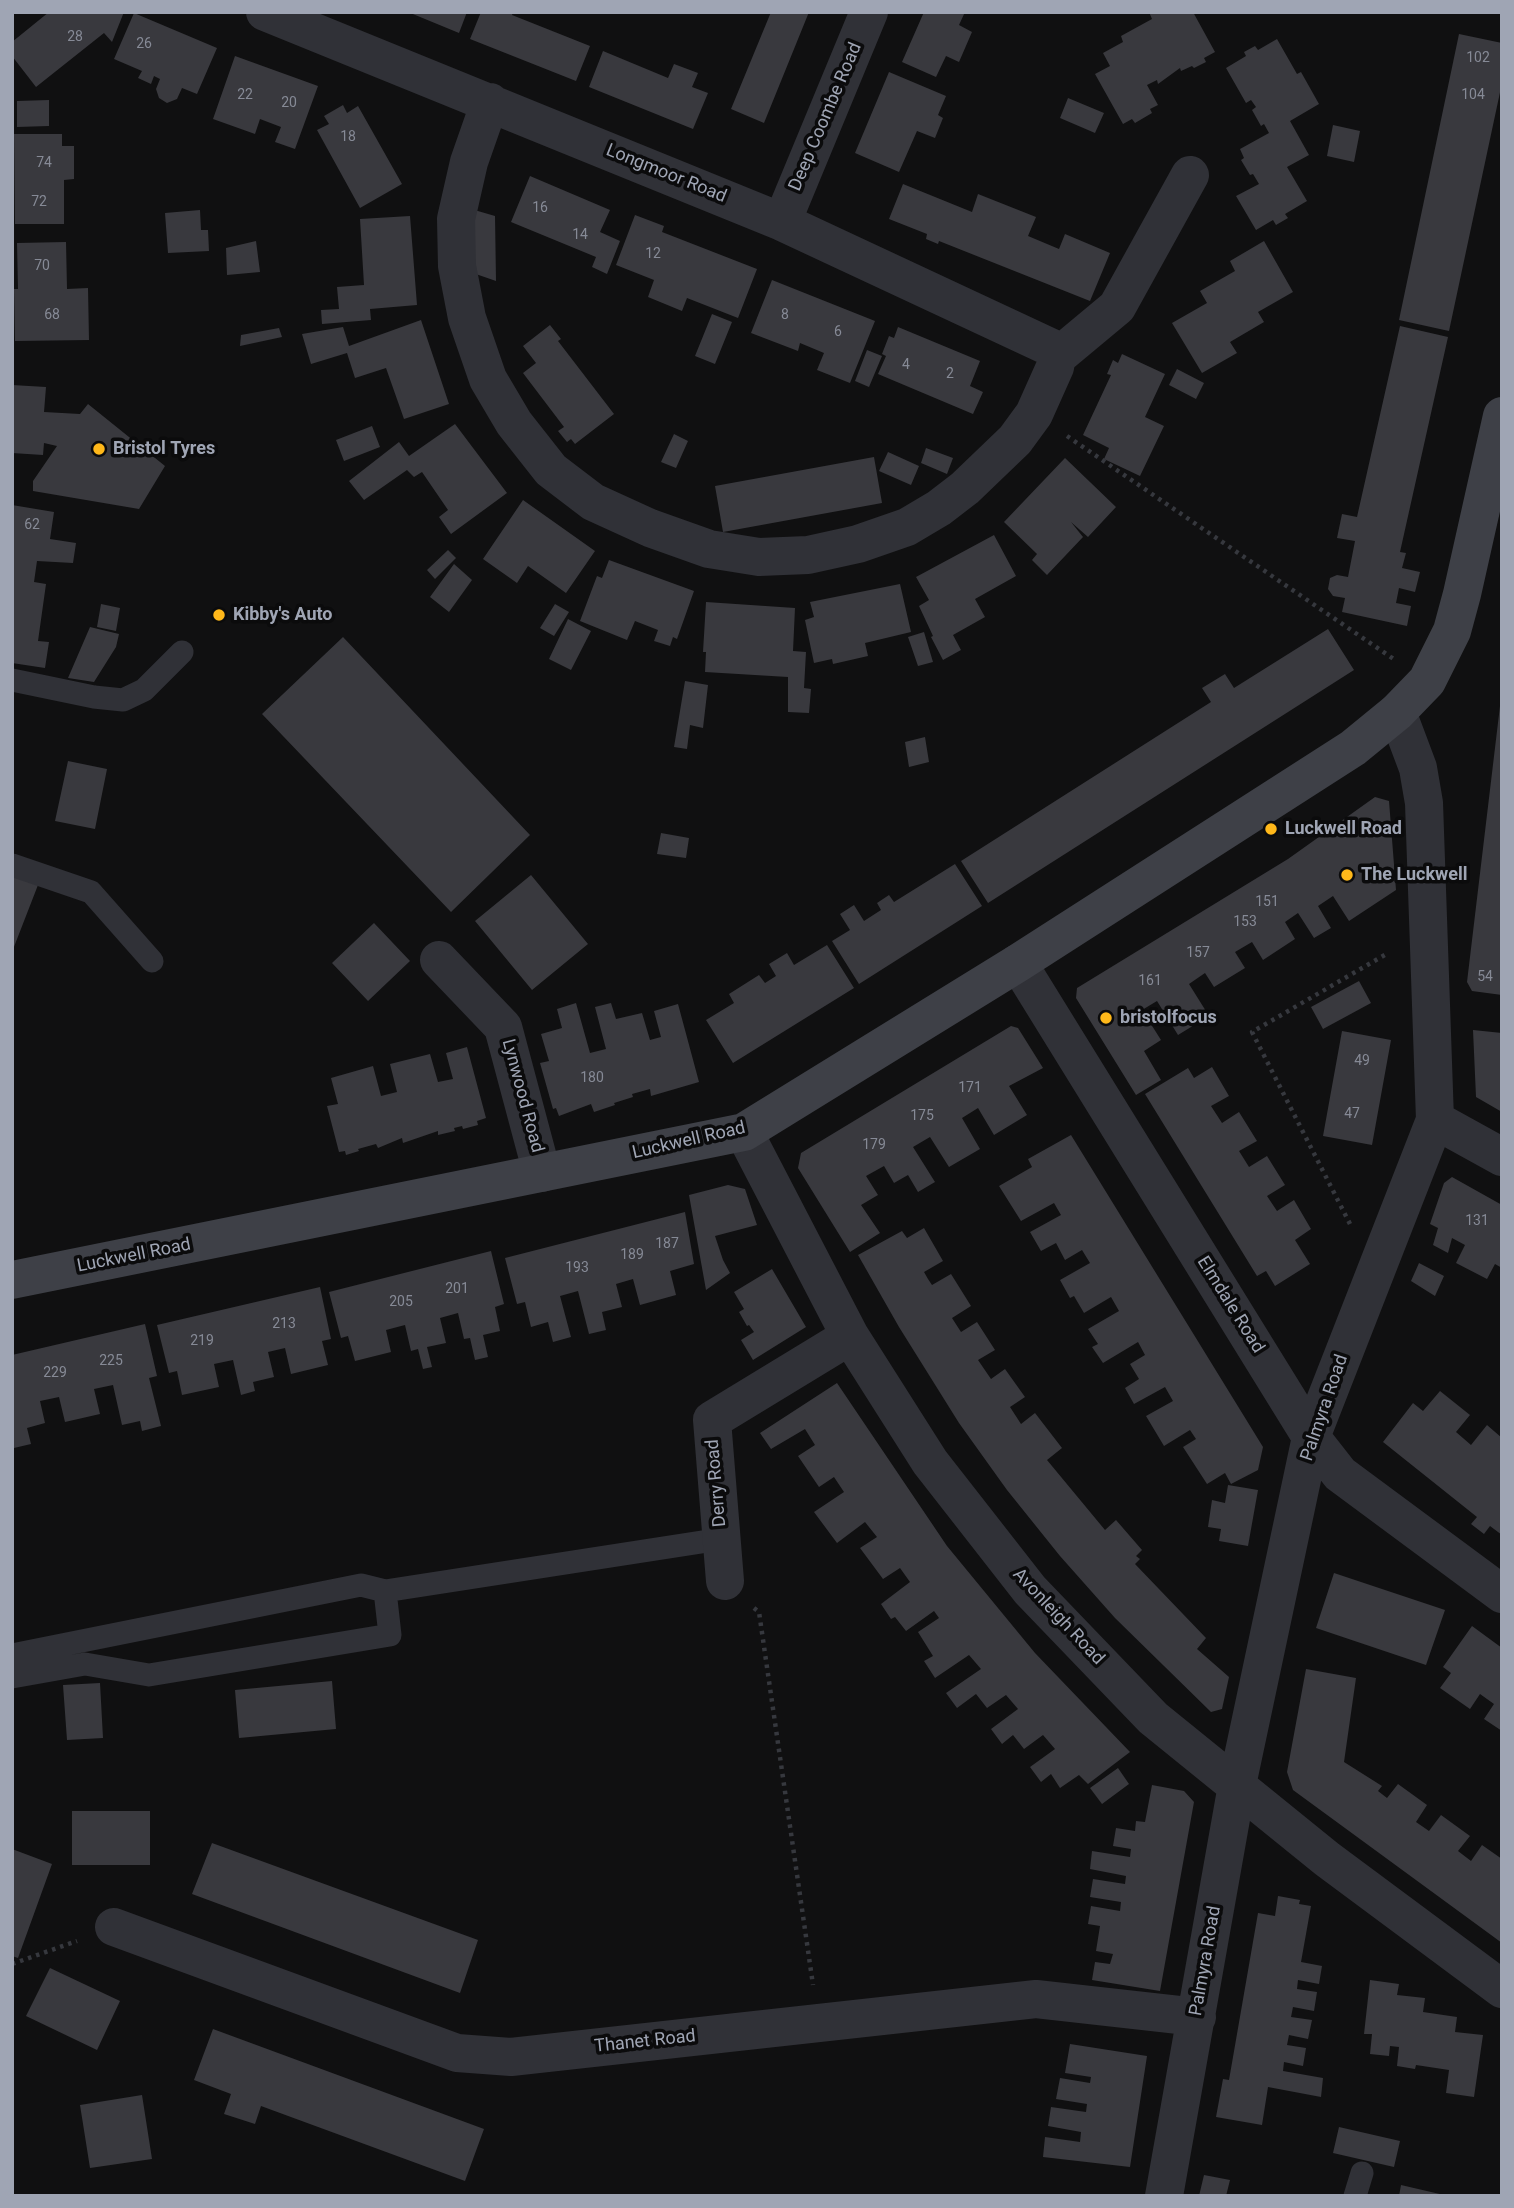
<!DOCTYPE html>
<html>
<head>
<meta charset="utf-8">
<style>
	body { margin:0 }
	#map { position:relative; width:1514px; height:2208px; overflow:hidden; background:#101011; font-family:Roboto,sans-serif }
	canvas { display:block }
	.frame { position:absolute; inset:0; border:14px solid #9fa5b4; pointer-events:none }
</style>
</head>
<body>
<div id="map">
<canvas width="1514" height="2208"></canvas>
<div class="frame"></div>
</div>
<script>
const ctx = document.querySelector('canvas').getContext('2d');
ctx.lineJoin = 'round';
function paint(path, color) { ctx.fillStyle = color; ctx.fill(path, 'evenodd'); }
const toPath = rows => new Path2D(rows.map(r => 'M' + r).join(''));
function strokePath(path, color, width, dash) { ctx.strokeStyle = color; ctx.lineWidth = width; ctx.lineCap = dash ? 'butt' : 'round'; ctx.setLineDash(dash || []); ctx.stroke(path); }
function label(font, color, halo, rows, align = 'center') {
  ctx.font = font + ' Roboto,sans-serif'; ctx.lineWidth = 7; ctx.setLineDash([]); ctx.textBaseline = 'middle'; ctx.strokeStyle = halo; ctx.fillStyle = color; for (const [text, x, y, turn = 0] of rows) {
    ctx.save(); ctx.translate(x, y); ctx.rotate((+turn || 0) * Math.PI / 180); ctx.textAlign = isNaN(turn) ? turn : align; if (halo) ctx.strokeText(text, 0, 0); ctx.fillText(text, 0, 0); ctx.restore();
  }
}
paint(toPath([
	[49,12,124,12,112,42,104,33,36,87,12,56,12,42],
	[408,12,467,12,459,33],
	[481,12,513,12,512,15,590,46,576,81,470,39],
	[771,12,809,12,764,123,731,109],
	[924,12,965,12,959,25,972,32,959,62,946,56,936,77,902,62],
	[1149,12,1193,12,1215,52,1204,58,1206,62,1194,68,1192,66,1181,71,1180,68,1158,84,1157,80,1147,85,1158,105,1150,109,1152,113,1135,123,1132,119,1123,124,1095,74,1110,66,1103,53,1123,42,1121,36,1152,19],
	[134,13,217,48,197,94,182,88,177,99,167,103,159,98,156,89,160,79,154,76,151,84,138,78,142,71,114,59],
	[1459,34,1502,43,1502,83,1449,331,1399,320],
	[1277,39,1297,74,1301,72,1319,104,1290,121,1309,155,1287,167,1307,201,1285,214,1288,218,1276,225,1273,220,1256,230,1236,196,1259,184,1253,174,1250,175,1241,160,1244,158,1240,149,1269,133,1264,124,1261,126,1252,110,1256,107,1251,100,1246,103,1226,68,1246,56,1244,52,1255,46,1258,50],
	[603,51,668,78,674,64,698,73,692,87,708,93,693,129,589,87],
	[235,56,318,86,295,149,275,142,281,127,260,119,255,134,213,119],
	[889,72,946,96,938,115,943,118,935,138,917,131,899,172,855,153],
	[1068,98,1104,113,1095,133,1060,118],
	[49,100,49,126,17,127,17,101],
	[343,105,347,113,358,106,402,184,360,208,317,130,329,124,324,116],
	[1333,125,1360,131,1354,162,1327,156],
	[14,134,62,134,62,146,74,146,74,179,64,180,64,224,15,224],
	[530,176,610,210,600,232,620,241,607,274,592,267,596,257,511,222],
	[903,184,972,212,978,194,1036,217,1028,236,1059,249,1065,234,1110,253,1090,301,939,241,938,244,926,239,927,234,889,219],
	[471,209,495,216,496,281,470,272],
	[200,210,201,230,208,230,209,251,168,253,165,213],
	[635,215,664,226,662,232,757,269,738,318,687,298,682,311,648,297,654,280,616,265],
	[410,216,417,305,370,309,371,320,322,324,321,310,339,309,337,287,364,285,360,219],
	[256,241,260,272,227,275,226,248],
	[1264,241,1293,292,1258,312,1264,322,1230,342,1237,353,1202,373,1172,323,1207,303,1200,291,1235,271,1230,261],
	[66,242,67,289,88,288,89,340,15,341,14,289,18,289,17,243],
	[772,280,875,321,850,383,817,370,824,353,800,343,798,351,751,333],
	[712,314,732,322,715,364,695,356],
	[421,320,449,404,404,419,386,368,355,378,347,353,311,364,302,334,343,327,349,346],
	[550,325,561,339,558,341,614,414,575,444,571,439,567,442,558,431,564,427,523,373,536,363,523,346],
	[1400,326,1448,337,1400,552,1406,553,1402,568,1420,572,1415,592,1399,588,1396,603,1411,606,1407,626,1342,612,1345,598,1333,596,1328,589,1330,578,1337,575,1348,577,1355,541,1337,538,1342,514,1357,517],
	[898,327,980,361,970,386,983,392,973,414,878,374,886,356,882,354,889,336,894,338],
	[279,328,282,337,240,346,241,335],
	[867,350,882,356,869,387,855,381],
	[1122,354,1165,374,1145,417,1164,426,1140,476,1104,459,1109,448,1083,435,1111,375,1107,374,1113,360,1118,363],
	[1177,369,1204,383,1196,399,1169,385],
	[12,385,46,387,44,412,80,414,88,404,165,466,139,509,33,491,33,481,57,446,44,443,43,455,12,453],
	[455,424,507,493,451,534,439,517,448,510,422,472,414,477,407,470,364,500,349,481,399,442,409,456],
	[372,426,380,447,344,461,336,440],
	[674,434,688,441,676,468,661,462],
	[926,448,953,458,947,474,921,463],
	[888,452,919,466,911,485,879,471],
	[874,457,882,503,723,532,715,486],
	[1065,458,1116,507,1088,537,1071,522,1083,537,1047,575,1032,560,1037,554,1004,522],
	[523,500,595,551,566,593,528,566,517,583,483,559],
	[12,505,54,512,50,539,76,543,73,563,37,561,34,582,46,584,38,641,49,642,45,668,12,663],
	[994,535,1016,576,975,599,985,617,953,635,961,650,943,660,931,637,933,636,919,606,929,600,916,577],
	[448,550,456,558,435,579,427,570],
	[609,560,694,591,677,639,673,637,670,646,654,641,658,630,635,621,627,640,580,621,597,576,602,578],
	[454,564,472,580,449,612,430,597],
	[900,584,911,632,865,643,868,656,833,664,832,659,814,663,805,620,814,617,810,602],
	[706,602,795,608,793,651,806,652,804,688,811,689,809,713,788,712,788,677,705,672,706,652,703,652],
	[101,604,120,608,116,631,97,627],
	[555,604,569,612,554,636,540,628],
	[568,619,591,631,571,670,549,659],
	[90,627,119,634,116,647,94,682,68,678],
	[1328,629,1354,670,988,903,961,861,1211,702,1202,688,1225,674,1234,688],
	[924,632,933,662,918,666,908,637],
	[343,637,530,835,451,912,262,714],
	[685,681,708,685,703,728,690,725,687,749,674,747],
	[1500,706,1502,706,1502,995,1472,991,1467,982],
	[925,737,929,762,909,767,905,742],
	[68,761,107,769,95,829,55,821],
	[1375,797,1389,801,1396,890,1349,921,1333,896,1318,906,1331,928,1314,938,1298,913,1285,922,1295,939,1263,960,1252,942,1235,952,1245,968,1214,987,1205,973,1189,984,1209,1016,1178,1035,1157,1001,1142,1010,1161,1040,1144,1051,1161,1080,1136,1095,1076,998,1077,988,1288,859],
	[661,833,689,838,686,858,657,854],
	[955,864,982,906,859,984,832,941,850,930,840,914,854,905,864,921,881,910,877,903,889,895,894,902],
	[12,875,38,885,12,952],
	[531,875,588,944,532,990,475,921],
	[374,923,410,961,368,1001,332,963],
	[827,945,854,988,733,1063,706,1020,734,1003,729,994,759,975,765,983,776,976,769,964,787,953,794,965],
	[1359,981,1371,1003,1323,1029,1311,1007],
	[576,1003,590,1053,606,1049,595,1007,611,1003,616,1019,642,1013,650,1040,661,1037,654,1011,678,1004,699,1082,651,1096,650,1089,632,1094,633,1097,614,1103,615,1105,594,1112,591,1104,559,1116,556,1108,553,1109,540,1063,549,1061,541,1034,562,1028,557,1009],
	[1011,1026,1018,1028,1043,1068,1009,1086,1027,1115,994,1135,978,1108,962,1118,980,1149,949,1167,930,1137,913,1147,935,1182,918,1192,908,1175,894,1183,884,1166,866,1176,878,1195,861,1205,880,1233,850,1252,798,1168,801,1153],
	[1473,1030,1502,1033,1502,1112,1476,1097],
	[1342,1031,1391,1040,1372,1145,1323,1136],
	[467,1047,486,1118,477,1121,478,1125,463,1129,462,1126,454,1128,455,1131,438,1135,438,1131,403,1143,402,1138,378,1148,376,1144,358,1149,359,1151,346,1155,345,1151,339,1152,327,1106,338,1104,331,1078,373,1066,381,1096,397,1092,390,1064,430,1054,438,1082,453,1079,446,1053],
	[1212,1067,1229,1096,1211,1106,1222,1123,1239,1112,1257,1141,1239,1151,1249,1167,1267,1156,1285,1185,1267,1196,1277,1211,1294,1200,1311,1229,1295,1240,1310,1264,1275,1286,1266,1271,1257,1276,1145,1094,1188,1068,1194,1078],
	[1071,1135,1263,1447,1258,1470,1231,1484,1225,1473,1207,1484,1183,1447,1196,1439,1190,1430,1164,1446,1146,1416,1173,1401,1165,1387,1134,1404,1125,1388,1139,1379,1130,1364,1145,1355,1138,1342,1103,1363,1092,1347,1098,1344,1088,1329,1119,1311,1111,1297,1084,1313,1074,1296,1070,1298,1060,1280,1090,1263,1082,1250,1065,1260,1056,1243,1041,1251,1030,1232,1061,1215,1054,1203,1021,1221,999,1186,1032,1167,1028,1159],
	[1452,1177,1502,1205,1502,1268,1495,1264,1487,1279,1456,1263,1465,1245,1452,1238,1448,1253,1433,1245,1438,1228,1430,1224,1444,1183],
	[728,1185,745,1189,757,1225,715,1236,723,1260,730,1273,706,1290,689,1195],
	[685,1212,694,1264,670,1271,676,1295,640,1305,633,1279,616,1284,622,1307,602,1312,606,1330,589,1334,578,1291,560,1296,571,1337,553,1342,548,1322,531,1327,525,1302,517,1304,505,1258],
	[924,1228,943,1261,924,1272,928,1279,932,1285,951,1274,971,1306,952,1318,961,1332,977,1322,995,1350,978,1360,991,1379,1005,1369,1025,1397,1010,1407,1021,1424,1035,1413,1062,1448,1047,1460,1105,1530,1116,1520,1142,1550,1136,1556,1140,1559,1135,1564,1206,1638,1197,1649,1229,1677,1222,1709,1211,1712,1115,1618,1060,1556,1007,1490,959,1423,899,1327,858,1255,902,1231,907,1238],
	[491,1251,504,1304,495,1307,500,1331,483,1335,488,1357,475,1360,470,1338,464,1339,458,1313,440,1318,446,1343,427,1347,432,1367,423,1369,418,1349,411,1351,405,1325,386,1330,391,1352,355,1361,348,1336,341,1338,329,1292],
	[1419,1263,1444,1276,1435,1296,1411,1281],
	[772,1269,806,1327,753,1360,741,1340,754,1332,749,1325,747,1326,739,1312,744,1309,734,1292],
	[320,1287,331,1339,322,1341,328,1365,291,1374,285,1348,268,1352,274,1377,253,1382,255,1391,241,1395,233,1360,214,1364,219,1387,182,1395,177,1371,169,1373,157,1325],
	[145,1324,157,1376,149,1378,161,1426,142,1431,140,1421,122,1425,113,1385,94,1389,100,1414,65,1422,59,1397,40,1401,45,1423,27,1428,31,1444,14,1448,12,1355],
	[837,1383,947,1546,1035,1653,1130,1752,1088,1784,1079,1775,1060,1788,1051,1774,1041,1782,1030,1767,1055,1749,1043,1735,1024,1749,1013,1735,1002,1744,991,1729,1018,1709,1006,1695,987,1708,976,1694,957,1708,946,1693,981,1669,969,1655,935,1678,924,1661,933,1656,918,1632,939,1618,934,1611,906,1631,895,1617,891,1619,881,1604,910,1582,900,1568,883,1579,860,1548,877,1537,865,1522,837,1543,814,1512,844,1492,834,1477,819,1487,798,1456,815,1445,805,1429,771,1449,760,1433],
	[1440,1391,1470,1415,1456,1432,1471,1445,1487,1425,1502,1438,1502,1467,1500,1470,1502,1471,1502,1535,1490,1526,1484,1534,1471,1524,1477,1517,1383,1442,1413,1403,1423,1411],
	[1228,1485,1258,1490,1248,1546,1219,1541,1221,1529,1208,1527,1212,1500,1225,1503],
	[1334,1573,1445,1610,1426,1665,1316,1628],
	[1472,1626,1502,1648,1502,1731,1484,1719,1494,1704,1480,1694,1470,1709,1440,1688,1451,1673,1443,1667],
	[1306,1669,1356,1678,1344,1762,1382,1786,1378,1791,1387,1798,1398,1784,1427,1805,1416,1822,1429,1831,1441,1815,1470,1836,1458,1851,1471,1861,1482,1845,1502,1859,1502,1879,1500,1882,1502,1883,1502,1943,1293,1790,1287,1772],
	[332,1681,336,1729,239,1738,235,1690],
	[100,1683,103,1738,67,1740,63,1685],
	[1118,1768,1129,1784,1102,1804,1090,1788],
	[1152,1785,1184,1791,1194,1802,1160,1991,1092,1980,1095,1962,1110,1964,1113,1954,1096,1951,1100,1926,1088,1924,1091,1906,1120,1911,1121,1902,1090,1897,1093,1879,1125,1884,1126,1876,1090,1869,1092,1851,1130,1857,1131,1849,1113,1846,1116,1828,1135,1831,1136,1821,1145,1822],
	[72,1811,150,1811,150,1865,72,1865],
	[212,1843,478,1940,460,1993,192,1894],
	[12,1849,52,1864,18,1958,12,1956],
	[1278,1896,1300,1900,1299,1904,1311,1906,1301,1962,1322,1966,1319,1984,1298,1980,1297,1989,1317,1992,1314,2011,1293,2007,1291,2017,1312,2020,1308,2039,1289,2035,1287,2045,1306,2048,1303,2066,1284,2062,1283,2071,1323,2078,1321,2097,1268,2087,1262,2125,1216,2117,1223,2079,1229,2080,1258,1913,1275,1916],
	[50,1968,120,2001,97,2050,26,2016],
	[1370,1980,1399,1984,1397,1995,1425,1998,1423,2012,1457,2017,1455,2032,1483,2035,1474,2097,1446,2093,1449,2070,1416,2065,1415,2069,1397,2066,1399,2047,1390,2046,1389,2056,1370,2054,1372,2034,1364,2034],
	[213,2029,484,2129,465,2181,261,2106,255,2124,224,2114,231,2094,194,2080],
	[1070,2044,1147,2056,1130,2167,1043,2157,1045,2137,1080,2142,1081,2132,1048,2126,1051,2107,1086,2112,1087,2104,1056,2099,1060,2078,1090,2083,1091,2077,1065,2073],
	[142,2095,152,2159,90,2168,80,2105],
	[1339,2127,1400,2141,1394,2167,1333,2153],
	[1204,2175,1230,2180,1226,2196,1199,2196],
	[1401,2185,1444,2195,1444,2196,1399,2196]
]), '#39393e');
strokePath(toPath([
	[1067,436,1395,660],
	[1350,1224,1252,1032,1388,953],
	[754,1608,759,1612,813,1985],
	[12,1964,77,1941]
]), '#36383e', 4.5, [3.5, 5]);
strokePath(toPath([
	[12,680,94,697,123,700,144,690,182,652],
	[12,865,91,892,152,961],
	[12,1655,361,1585,385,1591],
	[12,1677,85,1664,149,1675,390,1635,385,1591,721,1539],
	[1355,2196,1362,2173]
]), '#303137', 23);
strokePath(toPath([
	[265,12,782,222,1052,348,1057,357],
	[490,102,469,162,456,219,457,266,467,318,488,379,514,423,551,470,593,502,650,528,709,549,759,557,808,555,858,544,907,527,939,508,965,488,1015,440,1034,414,1055,367,1057,357],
	[782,222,869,12],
	[1057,357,1117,307,1190,175],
	[439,960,503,1027,542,1173],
	[1018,963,1311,1437,1340,1474,1502,1594],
	[1435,1120,1502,1157],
	[744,1132,850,1336,930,1462,1030,1590,1153,1718,1327,1859,1502,1989],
	[725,1581,712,1420,850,1336],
	[114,1927,457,2053,511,2057,1036,1999,1197,2017],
	[1164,2196,1237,1785,1311,1437,1435,1120,1424,803,1418,768,1397,712]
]), '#303137', 38);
strokePath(toPath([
	[12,1280,744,1132,1018,963,1353,748,1397,712,1427,681,1452,631,1462,594,1502,416]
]), '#3e4047', 38);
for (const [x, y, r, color] of [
	[99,449,7,"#ffb81a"],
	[219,615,7,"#ffb81a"],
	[1271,829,7,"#ffb81a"],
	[1347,875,7,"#ffb81a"],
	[1106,1018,7,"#ffb81a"]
]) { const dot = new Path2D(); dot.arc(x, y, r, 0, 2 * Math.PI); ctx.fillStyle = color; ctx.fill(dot); strokePath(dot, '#0b0b0c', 2.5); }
label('14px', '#868a96', null, [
	["28",75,37],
	["26",144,44],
	["102",1478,58],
	["22",245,95],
	["104",1473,95],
	["20",289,103],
	["18",348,137],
	["74",44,163],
	["72",39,202],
	["16",540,208],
	["14",580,235],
	["12",653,254],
	["70",42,266],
	["68",52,315],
	["8",785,315],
	["6",838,332],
	["4",906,365],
	["2",950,374],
	["62",32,525],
	["151",1267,902],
	["153",1245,922],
	["157",1198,953],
	["54",1485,977],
	["161",1150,981],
	["49",1362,1061],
	["180",592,1078],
	["171",970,1088],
	["47",1352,1114],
	["175",922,1116],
	["179",874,1145],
	["131",1477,1221],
	["187",667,1244],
	["189",632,1255],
	["193",577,1268],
	["201",457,1289],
	["205",401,1302],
	["213",284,1324],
	["219",202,1341],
	["225",111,1361],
	["229",55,1373]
]);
label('18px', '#9fa5b4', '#0b0b0c', [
	["Deep Coombe Road",826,117,-67],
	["Longmoor Road",666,174,22],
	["Lynwood Road",522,1096,75],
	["Luckwell Road",689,1141,-13],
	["Luckwell Road",134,1256,-11],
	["Elmdale Road",1230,1305,58],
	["Palmyra Road",1325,1408,-71],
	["Derry Road",717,1483,-95],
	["Avonleigh Road",1058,1617,47],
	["Palmyra Road",1206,1961,-80],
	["Thanet Road",645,2042,-6]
]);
label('bold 18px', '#9fa5b4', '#0b0b0c', [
	["Bristol Tyres",113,449],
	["Kibby's Auto",233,615],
	["Luckwell Road",1285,829],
	["The Luckwell",1361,875],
	["bristolfocus",1120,1018]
], 'left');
</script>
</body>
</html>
